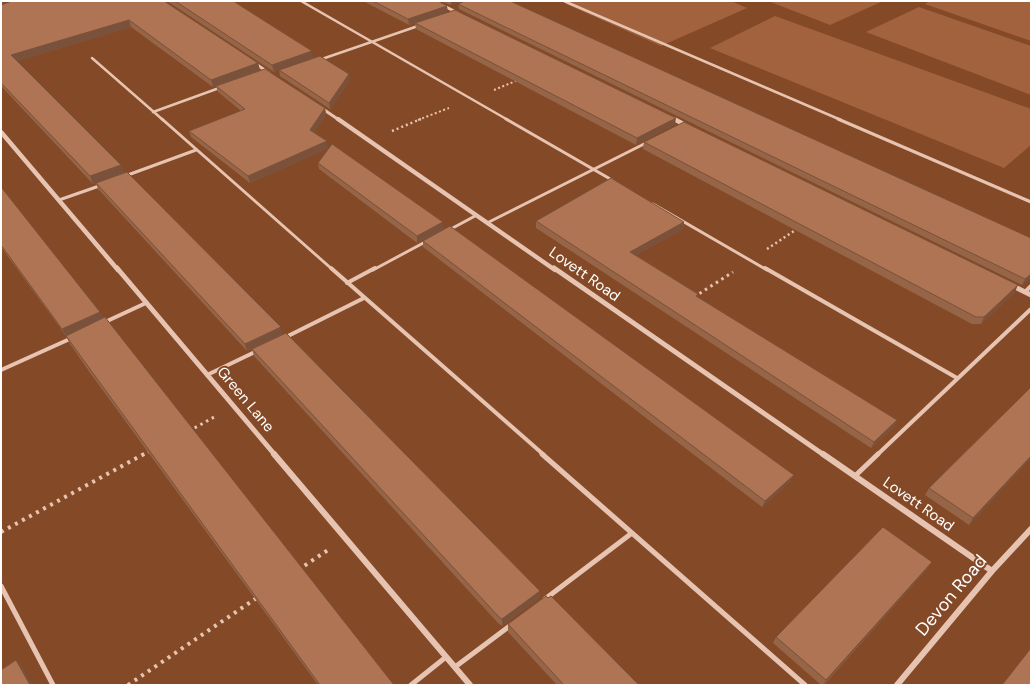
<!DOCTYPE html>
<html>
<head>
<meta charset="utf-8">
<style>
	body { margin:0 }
	#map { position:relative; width:1032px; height:686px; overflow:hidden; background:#844927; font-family:"DM Sans",sans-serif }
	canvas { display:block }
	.frame { position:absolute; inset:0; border:2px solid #fff; pointer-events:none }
</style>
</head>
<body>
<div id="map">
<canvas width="1032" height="686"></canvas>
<div class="frame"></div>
</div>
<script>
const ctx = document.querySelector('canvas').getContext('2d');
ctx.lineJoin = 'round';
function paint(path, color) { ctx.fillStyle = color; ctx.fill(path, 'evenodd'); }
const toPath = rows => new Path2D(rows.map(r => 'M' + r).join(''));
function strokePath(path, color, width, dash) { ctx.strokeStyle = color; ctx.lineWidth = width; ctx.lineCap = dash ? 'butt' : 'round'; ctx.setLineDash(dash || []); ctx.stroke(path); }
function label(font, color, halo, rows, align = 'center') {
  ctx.font = font + ' "DM Sans",sans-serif'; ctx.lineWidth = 4; ctx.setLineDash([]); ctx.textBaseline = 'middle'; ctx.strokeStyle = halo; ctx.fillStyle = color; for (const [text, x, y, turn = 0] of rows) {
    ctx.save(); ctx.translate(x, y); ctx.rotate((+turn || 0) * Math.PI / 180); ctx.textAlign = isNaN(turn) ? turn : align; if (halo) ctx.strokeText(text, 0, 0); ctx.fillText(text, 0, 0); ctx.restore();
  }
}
paint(toPath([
	[574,1,731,1,747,8,661,46,566,4],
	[768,1,883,1,830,25],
	[930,1,1031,1,1031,41,925,4],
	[919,7,1031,46,1031,95,866,32],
	[775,16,1031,109,1031,145,1004,168,710,48]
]), '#a3623e');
strokePath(toPath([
	[494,90,518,80],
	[418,120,449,108]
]), '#e7c4b1', 2, [2, 2.5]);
strokePath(toPath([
	[392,131,421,119],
	[767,249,797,229]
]), '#e7c4b1', 2.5, [2, 3]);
strokePath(toPath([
	[694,297,733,272],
	[189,431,216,416],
	[142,455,150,451]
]), '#e7c4b1', 3, [2.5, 4]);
strokePath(toPath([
	[1,532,144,454],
	[298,570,328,550],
	[128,685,258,597]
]), '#e7c4b1', 4, [3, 5]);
strokePath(toPath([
	[301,1,508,120],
	[564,1,841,120],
	[92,58,163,120],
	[319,60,418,26],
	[153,112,222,87]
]), '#e7c4b1', 2.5);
strokePath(toPath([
	[162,119,333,270],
	[506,119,612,180],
	[838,119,1031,202],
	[125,176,196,150],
	[59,200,102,185],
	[653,204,767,270],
	[487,223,648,142],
	[449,230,475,216],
	[373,270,427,241]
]), '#e7c4b1', 3);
strokePath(toPath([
	[331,268,544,455],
	[765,268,957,378],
	[347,283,375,268],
	[1025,292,1031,286],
	[105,322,146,303],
	[286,337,364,298],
	[1,370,72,338],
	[207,375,257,351],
	[877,455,1031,309]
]), '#e7c4b1', 4);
strokePath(toPath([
	[542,454,805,685],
	[855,476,878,454],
	[1,586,53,685],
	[545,599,632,533],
	[455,667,511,625],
	[411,685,446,657]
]), '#e7c4b1', 5);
strokePath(toPath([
	[434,1,458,13],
	[253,62,269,73],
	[320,107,339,120],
	[670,117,676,120]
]), '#e7c4b1', 3);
strokePath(toPath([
	[338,119,555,270],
	[674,119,687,126],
	[1,132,118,270]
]), '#e7c4b1', 4.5);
strokePath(toPath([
	[117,268,275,455],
	[554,268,824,455],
	[1011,285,1031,295]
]), '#e7c4b1', 5);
strokePath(toPath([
	[274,454,470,685],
	[823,454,992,571],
	[897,685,992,571,1031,529]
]), '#e7c4b1', 6);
paint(toPath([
	[164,1,258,63,260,70,325,108,326,115,314,132,328,148,250,183,191,137,189,131,241,111,218,92,216,86,213,87,131,27,17,61,121,165,124,173,282,334,247,351,98,189,96,183,93,184,1,86,1,5],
	[167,1,233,1,312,51,274,72],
	[363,1,438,1,448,12,409,25],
	[441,1,464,1,451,5],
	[458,4,1031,238,1031,277,1022,285,459,9],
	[415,23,675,124,636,145,416,29],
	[279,70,350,80,330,109,280,76],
	[644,142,1015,292,981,324,972,324,643,149],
	[318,163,444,229,417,243,319,169],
	[1,187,100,312,103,318,394,685,318,685,88,370,70,344,66,336,1,247],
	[536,221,684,222,683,229,636,255,698,294,697,297,897,420,894,427,871,448,536,228],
	[423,241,791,481,762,507,423,247],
	[252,349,540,591,540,597,502,626,498,623,254,356],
	[1031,387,1031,458,969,525,925,495,929,488],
	[928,568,824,685,821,685,773,643,776,637],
	[508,624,639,685,557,685,508,632]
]), '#966447');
paint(toPath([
	[1,1,11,1,1,4],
	[451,1,464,1,451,5],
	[447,6,448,12,409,25,408,19],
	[129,20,131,27,14,62,11,55],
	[312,51,314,58,274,72,272,65],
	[258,63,260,70,213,87,211,80],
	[349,74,350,80,330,109,329,103],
	[325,108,326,115,312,136,310,130],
	[676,118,675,124,636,145,637,138],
	[327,141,328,148,250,183,248,176],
	[121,165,124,173,93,184,90,176],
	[443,222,444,229,417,243,417,236],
	[684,222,683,229,629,259,630,252],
	[1031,274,1031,277,1022,285,1025,279],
	[1018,285,1015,292,981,324,984,317],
	[100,312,104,319,66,336,62,329],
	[281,327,282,334,247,351,245,344],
	[897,420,894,427,871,448,874,442],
	[1031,456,1031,458,969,525,973,518],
	[794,475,791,481,762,507,765,501],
	[932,562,928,568,823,685,826,680],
	[540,591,540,597,502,626,502,619],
	[16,660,22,666,32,685,30,685]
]), '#7a513a');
const building = toPath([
	[12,1,164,1,258,63,211,80,129,20,11,55,121,165,90,176,1,83,1,5,12,1],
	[175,1,233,1,312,51,272,65,175,1],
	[373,1,438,1,447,6,408,19,373,1],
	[465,1,510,1,1031,238,1031,274,1025,279,458,4,465,1],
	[455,10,676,118,637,138,415,23,455,10],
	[320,56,349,74,329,103,279,70,320,56],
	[265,69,325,108,310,130,327,141,248,176,189,131,245,109,216,86,265,69],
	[684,122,1018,285,984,317,976,317,644,142,684,122],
	[332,144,443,222,417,236,318,163,332,144],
	[127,172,281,327,245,344,96,183,127,172],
	[611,178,684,222,630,252,698,294,696,296,897,420,874,442,536,221,611,178],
	[1,187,100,312,62,329,1,245,1,187],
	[450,226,794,475,765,501,423,241,450,226],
	[105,317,394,685,320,685,66,336,105,317],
	[286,333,540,591,502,619,498,616,252,349,286,333],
	[1031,387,1031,456,973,518,929,488,1031,387],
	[883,527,932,562,826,680,776,637,883,527],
	[546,596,548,598,551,596,639,685,564,685,508,624,546,596],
	[1031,648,1031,685,1002,685,1031,648],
	[16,660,30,685,1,685,1,670,16,660]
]);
paint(building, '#ae7453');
strokePath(building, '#7a513a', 1);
label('15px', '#fff', '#844927', [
	["Lovett Road",584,275,35],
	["Green Lane",245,400,50],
	["Lovett Road",918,505,35]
]);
label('18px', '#fff', '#844927', [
	["Devon Road",952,596,-50]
]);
</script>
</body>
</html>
